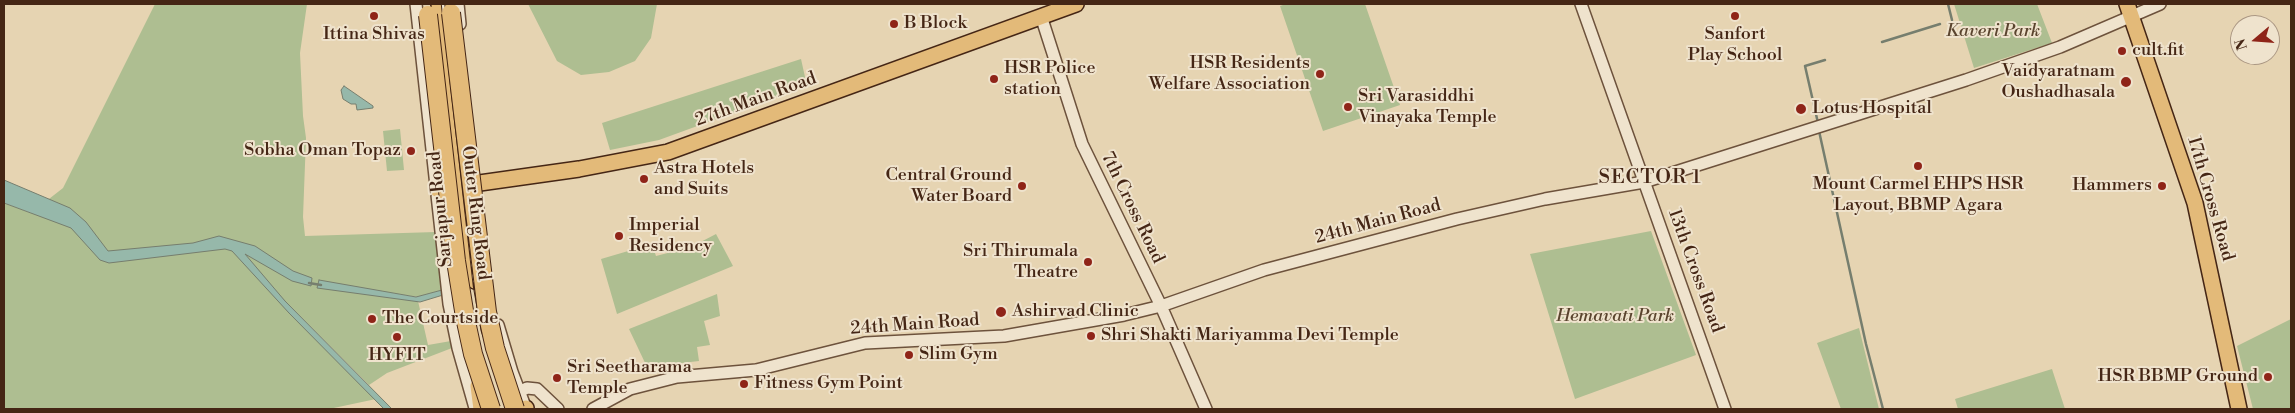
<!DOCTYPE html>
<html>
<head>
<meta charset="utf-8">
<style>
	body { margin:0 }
	#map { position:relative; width:2295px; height:413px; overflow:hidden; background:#e6d4b2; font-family:"Libre Bodoni",serif }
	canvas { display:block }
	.frame { position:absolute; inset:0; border:5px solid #452615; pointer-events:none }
	.north { position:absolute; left:2230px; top:15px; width:50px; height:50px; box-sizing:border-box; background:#efe3cd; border:1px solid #ab9783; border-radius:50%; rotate:252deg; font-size:14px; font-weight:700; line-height:20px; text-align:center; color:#452615 }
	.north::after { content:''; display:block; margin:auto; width:18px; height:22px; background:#8f2418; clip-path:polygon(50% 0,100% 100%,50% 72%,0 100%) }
</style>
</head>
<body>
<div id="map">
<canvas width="2295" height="413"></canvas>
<div class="frame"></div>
<div class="north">N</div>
</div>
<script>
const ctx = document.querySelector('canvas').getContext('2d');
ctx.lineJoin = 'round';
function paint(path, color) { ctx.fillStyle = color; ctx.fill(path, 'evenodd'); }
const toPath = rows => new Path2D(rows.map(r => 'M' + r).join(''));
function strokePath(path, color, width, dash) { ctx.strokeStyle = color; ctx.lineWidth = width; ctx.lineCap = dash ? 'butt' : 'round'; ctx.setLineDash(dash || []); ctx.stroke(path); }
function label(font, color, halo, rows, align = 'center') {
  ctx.font = font + ' "Libre Bodoni",serif'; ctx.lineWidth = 4; ctx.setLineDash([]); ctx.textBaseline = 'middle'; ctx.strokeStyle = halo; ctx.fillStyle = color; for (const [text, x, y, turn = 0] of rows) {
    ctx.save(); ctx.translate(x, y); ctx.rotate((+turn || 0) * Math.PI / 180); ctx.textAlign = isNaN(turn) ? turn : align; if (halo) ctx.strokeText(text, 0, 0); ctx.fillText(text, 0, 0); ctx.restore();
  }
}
paint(toPath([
	[155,4,307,4,300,53,303,116,306,138,303,217,305,236,436,232,442,290,417,297,378,291,317,287,418,301,428,345,451,341,452,348,387,373,369,385,290,306,289,313,376,399,329,409,4,409,4,203,31,213,63,188],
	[528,4,657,4,651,38,635,61,609,72,581,75,557,61],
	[1286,4,1365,4,1400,105,1323,131,1280,6],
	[1954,4,2037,4,2052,43,1974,68],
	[801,59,807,86,659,140,610,150,602,123],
	[400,129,404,170,387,171,383,131],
	[1651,231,1696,355,1575,399,1530,254],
	[716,234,733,266,617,314,601,259,652,244,656,256,691,247],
	[717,294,720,316,704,321,710,345,697,347,699,361,647,367,629,329],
	[2291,319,2291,409,2253,409,2237,346],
	[1859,328,1879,409,1841,409,1817,343],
	[2052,369,2065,409,1958,409,1955,399]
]), '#aebe91');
const water = toPath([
	[344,86,373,106,373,108,357,110,356,104,351,104,343,99,341,90,344,86],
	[4,180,70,208,86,222,108,251,193,243,219,236,255,246,293,271,312,278,311,286,292,281,245,254,285,301,392,409,384,409,289,313,232,251,225,249,109,263,100,260,71,228,4,203,4,180],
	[319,280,416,297,442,290,443,295,420,302,317,288,319,280]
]);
paint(water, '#96b8aa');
strokePath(water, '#767e6e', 1);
strokePath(toPath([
	[1948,4,1952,20],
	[1882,42,1940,24],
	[1818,123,1805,66,1825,60],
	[1819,131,1866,344,1883,409],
	[309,283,321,285]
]), '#767e6e', 2.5);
const minor = toPath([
	[416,4,449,304,458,348,475,408],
	[458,4,460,24],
	[1581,4,1725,409],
	[1041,16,1082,144,1161,306,1206,409],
	[498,325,512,372,526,409],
	[519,392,527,388,537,389,558,409],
	[593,409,630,389,677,377,756,370,865,343,1004,336,1124,315,1161,306,1264,270,1457,219,1545,199,1644,182,1966,80,2060,47,2160,4]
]);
const major = toPath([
	[439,4,457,182,455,186,456,193],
	[2127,4,2195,203,2239,409],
	[458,183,475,281],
	[437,189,579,169,668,152,1076,4],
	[478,386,481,409],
	[524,409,526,408]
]);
strokePath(minor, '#6d523c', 14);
strokePath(major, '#452615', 18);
strokePath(minor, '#efe3cd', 11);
strokePath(major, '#e3ba79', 15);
const rail = toPath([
	[443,4,475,286,483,331,511,409]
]);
strokePath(rail, '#452615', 4.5);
strokePath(rail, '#efe3cd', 2.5, [8]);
const highwayBridge = toPath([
	[451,13,487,312,495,348,515,409],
	[428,15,456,261,465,317,473,354,491,409]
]);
strokePath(highwayBridge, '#452615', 20, []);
strokePath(highwayBridge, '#e3ba79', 18);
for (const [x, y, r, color] of [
	[374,16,5,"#8f2418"],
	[1735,16,5,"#8f2418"],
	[894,24,5,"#8f2418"],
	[2122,51,5,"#8f2418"],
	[1320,74,5,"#8f2418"],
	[994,79,5,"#8f2418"],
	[2126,82,6,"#8f2418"],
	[1348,107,5,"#8f2418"],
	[1801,109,6,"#8f2418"],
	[411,151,5,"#8f2418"],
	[1918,166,5,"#8f2418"],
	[644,179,5,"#8f2418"],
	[1022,186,5,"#8f2418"],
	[2162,186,5,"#8f2418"],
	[619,236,5,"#8f2418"],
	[1088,262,5,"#8f2418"],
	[1001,312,6,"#8f2418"],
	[372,319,5,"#8f2418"],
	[1091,336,5,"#8f2418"],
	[397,337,5,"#8f2418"],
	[909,355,5,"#8f2418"],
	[2268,377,5,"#8f2418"],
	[557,378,5,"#8f2418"],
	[744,384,5,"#8f2418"]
]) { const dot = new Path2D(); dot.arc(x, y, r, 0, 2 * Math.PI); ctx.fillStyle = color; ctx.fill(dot); strokePath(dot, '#efe3cd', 2); }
label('18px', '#452615', '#efe3cd', [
	["B Block",904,24],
	["Ittina Shivas",374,35,"center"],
	["Sanfort",1735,35,"center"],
	["Play School",1735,56,"center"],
	["cult.fit",2132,51],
	["HSR Residents",1310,64,"right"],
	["Welfare Association",1310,85,"right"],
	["HSR Police",1004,69],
	["station",1004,90],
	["Vaidyaratnam",2115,72,"right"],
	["Oushadhasala",2115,93,"right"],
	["Sri Varasiddhi",1358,97],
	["Vinayaka Temple",1358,118],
	["Lotus Hospital",1812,109],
	["Sobha Oman Topaz",401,151,"right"],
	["Astra Hotels",654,169],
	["and Suits",654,190],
	["Central Ground",1012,176,"right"],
	["Water Board",1012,197,"right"],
	["Mount Carmel EHPS HSR",1918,185,"center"],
	["Layout, BBMP Agara",1918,206,"center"],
	["Hammers",2152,186,"right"],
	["Imperial",629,226],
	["Residency",629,247],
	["Sri Thirumala",1078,252,"right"],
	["Theatre",1078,273,"right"],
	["Ashirvad Clinic",1012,312],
	["The Courtside",382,319],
	["Shri Shakti Mariyamma Devi Temple",1101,336],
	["Slim Gym",919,355],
	["HYFIT",397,356,"center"],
	["Sri Seetharama",567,368],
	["Temple",567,389],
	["HSR BBMP Ground",2258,377,"right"],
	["Fitness Gym Point",754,384]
], 'left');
label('italic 18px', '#5a442e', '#efe3cd', [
	["Kaveri Park",1993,32],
	["Hemavati Park",1615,317]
]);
label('18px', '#452615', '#efe3cd', [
	["27th Main Road",756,100,-20],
	["17th Cross Road",2210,199,74],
	["7th Cross Road",1132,208,64],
	["Sarjapur Road",441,209,-96],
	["Outer Ring Road",475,213,83],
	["24th Main Road",1378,222,-15],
	["13th Cross Road",1695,271,70],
	["24th Main Road",915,325,-4]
]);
ctx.letterSpacing = '1px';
label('20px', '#452615', '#efe3cd', [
	["SECTOR 1",1650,178]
]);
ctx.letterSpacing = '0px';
</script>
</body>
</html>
